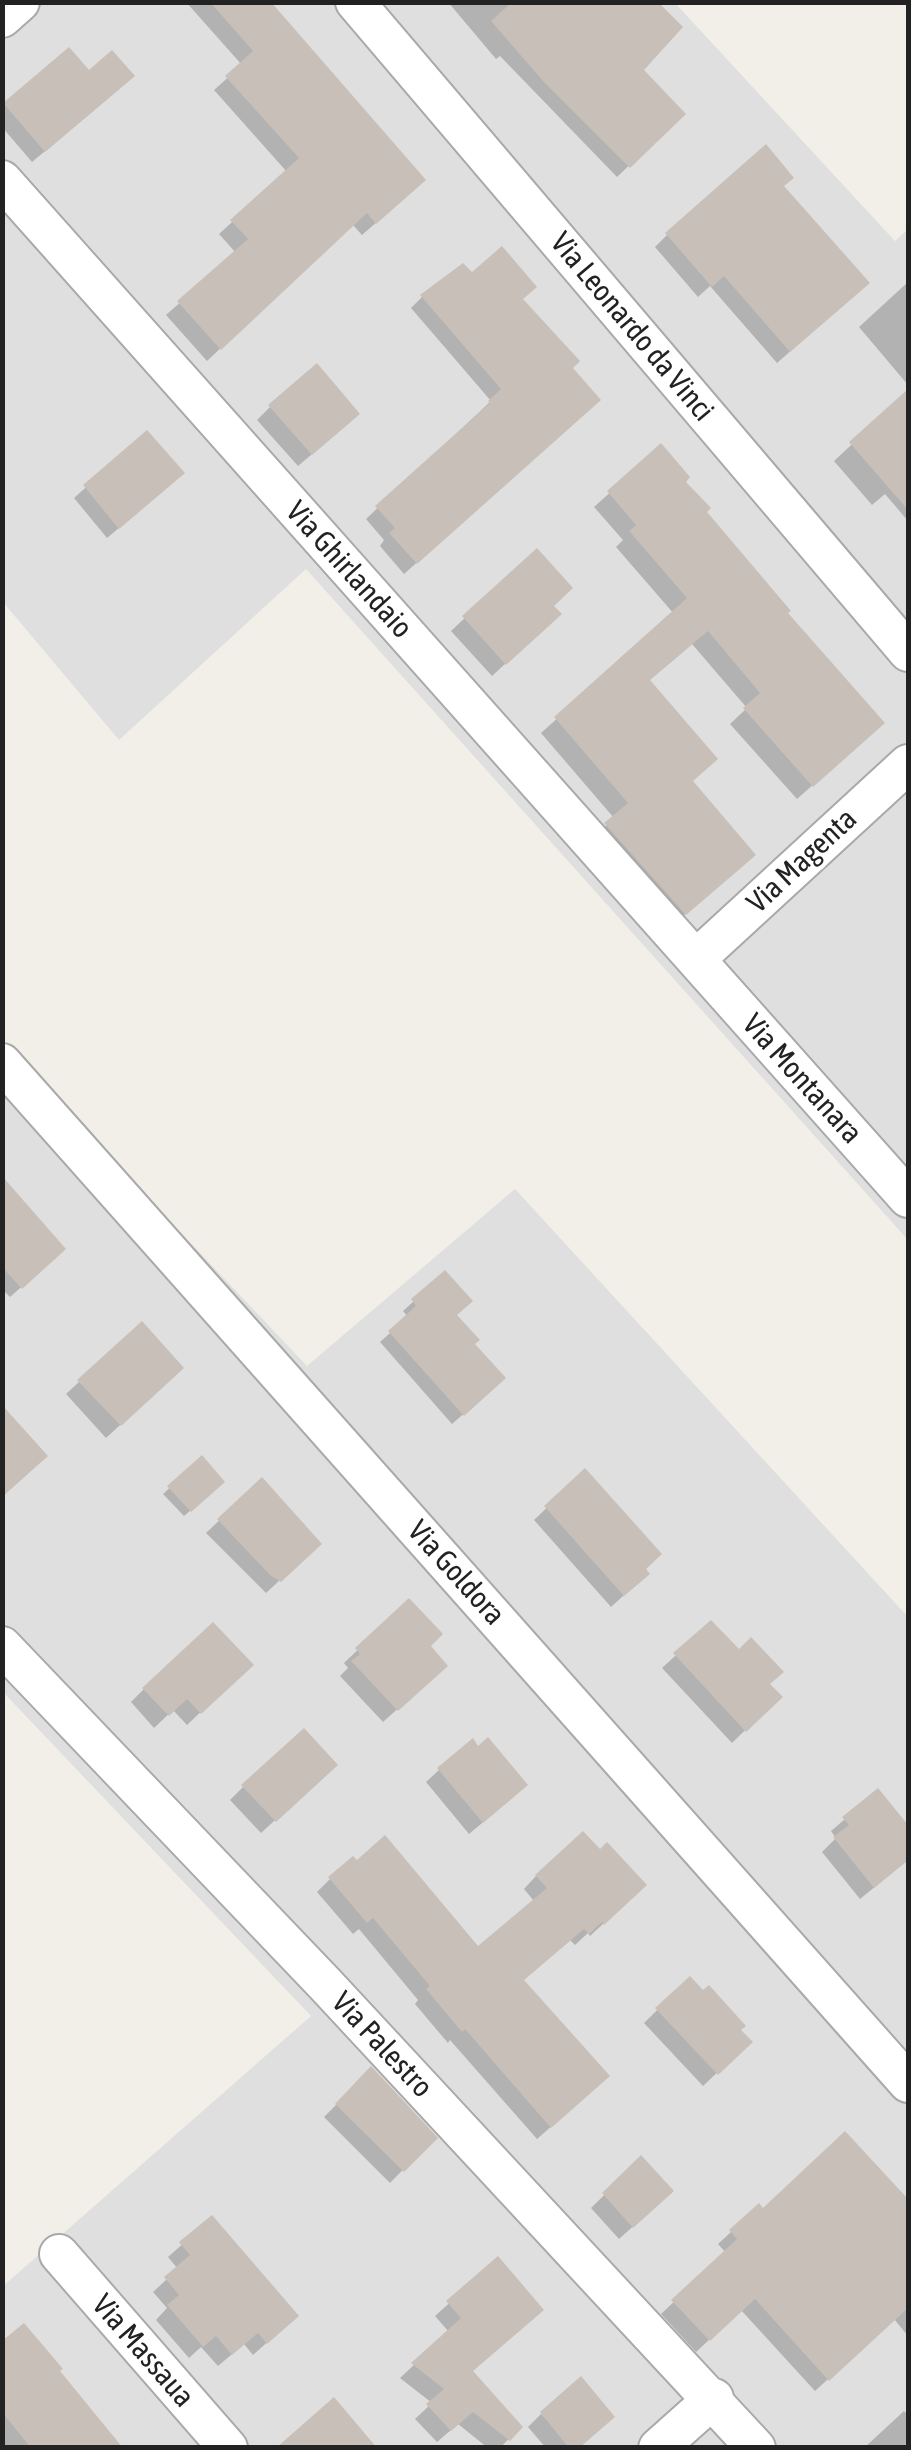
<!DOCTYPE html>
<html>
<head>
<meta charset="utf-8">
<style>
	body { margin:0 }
	#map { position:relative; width:911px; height:2450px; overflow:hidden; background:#f2efe9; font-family:"Asap Condensed",sans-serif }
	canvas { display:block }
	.frame { position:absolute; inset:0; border:5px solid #222; pointer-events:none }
</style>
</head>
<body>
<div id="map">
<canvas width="911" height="2450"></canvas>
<div class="frame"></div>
</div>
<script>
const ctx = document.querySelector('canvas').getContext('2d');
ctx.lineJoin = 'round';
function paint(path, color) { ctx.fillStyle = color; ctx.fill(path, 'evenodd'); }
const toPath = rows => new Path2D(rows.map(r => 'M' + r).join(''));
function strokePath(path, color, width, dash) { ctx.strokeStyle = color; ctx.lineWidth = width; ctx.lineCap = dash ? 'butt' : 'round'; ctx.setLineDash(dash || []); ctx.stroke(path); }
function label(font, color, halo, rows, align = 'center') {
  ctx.font = font + ' "Asap Condensed",sans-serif'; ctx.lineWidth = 8; ctx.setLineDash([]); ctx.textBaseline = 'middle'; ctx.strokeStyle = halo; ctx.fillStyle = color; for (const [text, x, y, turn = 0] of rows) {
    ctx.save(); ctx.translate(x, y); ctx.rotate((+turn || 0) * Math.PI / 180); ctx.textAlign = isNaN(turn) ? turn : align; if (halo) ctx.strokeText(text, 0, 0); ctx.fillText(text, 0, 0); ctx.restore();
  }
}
paint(toPath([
	[2,3,675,3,895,241,908,229,908,1240,306,569,119,740,3,602],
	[3,1045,307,1366,515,1189,908,1617,908,2447,3,2447,2,2287,311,2016,3,1692]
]), '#e0dfdf');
paint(toPath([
	[186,2,268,2,410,193,362,235,352,224,207,361,166,315,236,253,219,234,287,172,214,90,242,65],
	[448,2,572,2,683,114,617,177,500,56,496,59],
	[69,51,88,74,120,88,32,162,2,127,2,107],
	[782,187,854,295,777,363,710,286,698,297,655,247,667,235],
	[471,276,520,300,570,368,586,411,404,574,380,546,384,540,366,519,491,401,411,308,422,297],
	[908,282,908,385,859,327],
	[908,392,908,521,885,494,872,505,834,461],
	[270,407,344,427,298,466,257,420],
	[147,433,171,484,107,538,74,498],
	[661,447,703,512,785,613,867,737,797,799,730,724,747,708,692,644,647,682,691,782,738,869,670,927,592,839,614,818,541,733,674,614,616,547,623,540,594,507],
	[536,551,551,606,545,627,492,676,451,631],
	[2,1199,52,1260,10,1297,2,1289],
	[445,1273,455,1315,493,1388,452,1424,380,1342,408,1317,403,1311],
	[168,1381,106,1438,66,1394,79,1382],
	[202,1458,216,1488,184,1516,163,1494],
	[584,1472,643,1570,634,1586,611,1607,534,1520],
	[262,1480,306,1556,266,1593,206,1533],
	[409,1601,432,1678,383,1722,340,1676,348,1668,344,1663],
	[711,1623,779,1697,732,1743,662,1668],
	[250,1665,187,1725,173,1710,154,1728,131,1702,144,1689],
	[439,1770,512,1798,469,1834,426,1782],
	[322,1777,261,1833,230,1800,243,1787],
	[878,1791,908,1829,908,1860,860,1899,822,1852,836,1838,831,1831],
	[536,1876,631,1898,590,1936,588,1933,575,1945,570,1940,522,1981,594,2089,537,2139,450,2040,448,2043,415,2004,418,2000,359,1929,353,1934,317,1892,330,1879,477,1949,534,1901,524,1889],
	[689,1979,749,2042,703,2086,644,2023],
	[371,2070,434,2138,390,2183,324,2117],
	[641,2159,658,2204,619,2239,591,2208],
	[884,2193,908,2221,908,2336,894,2319,815,2391,741,2310,696,2352,661,2314,726,2253,718,2244,731,2232,763,2211],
	[212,2218,282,2329,253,2355,244,2344,218,2366,201,2347,189,2358,156,2320,167,2308,153,2292,178,2269,168,2257],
	[497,2260,471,2372,520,2427,500,2448,488,2448,458,2424,437,2442,415,2419,432,2403,400,2378,449,2332,435,2316],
	[2,2346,120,2448,8,2448,2,2441],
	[904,2411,908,2415,908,2448,864,2448],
	[541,2414,578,2448,546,2448,528,2427]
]), '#0003');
paint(toPath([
	[210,2,271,2,426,180,376,224,367,213,221,350,177,301,248,239,230,220,299,158,225,76,253,51],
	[512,2,658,2,683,27,644,70,686,114,630,168,543,81,491,21],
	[69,47,89,70,112,50,135,76,45,152,3,103],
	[766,144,794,178,784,186,870,283,790,352,724,276,712,287,665,233],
	[502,246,537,287,523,299,580,361,573,368,601,400,417,564,389,533,395,528,375,506,490,403,488,401,501,389,420,295,463,263,472,272],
	[317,363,360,414,312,455,268,405],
	[908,389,908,510,849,442],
	[147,430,185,473,119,529,83,485],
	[661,443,690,477,686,482,711,508,707,512,791,611,788,613,885,723,813,787,743,708,760,693,708,631,650,680,718,759,693,781,756,855,686,915,604,823,628,803,554,717,687,598,629,531,636,525,607,491],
	[537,548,573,588,554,606,562,614,506,665,462,616],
	[2,1176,66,1249,22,1289,2,1267],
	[445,1270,473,1301,457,1315,480,1340,475,1344,506,1378,464,1416,388,1331,416,1306,411,1299],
	[142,1321,184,1368,121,1426,77,1380],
	[2,1405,48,1456,2,1497],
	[202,1455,225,1482,191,1512,167,1486],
	[585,1468,662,1554,646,1569,650,1574,624,1596,544,1506],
	[262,1477,322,1544,281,1582,270,1575,217,1519],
	[409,1598,443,1634,431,1646,448,1666,398,1711,351,1661,360,1654,355,1648],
	[711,1620,739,1649,751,1637,784,1672,770,1684,783,1697,746,1732,673,1653],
	[213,1622,254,1665,201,1714,187,1699,169,1716,142,1688],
	[304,1728,338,1765,276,1822,241,1785],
	[488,1737,528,1785,483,1823,437,1768,473,1738,478,1746],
	[878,1788,908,1825,908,1860,874,1888,833,1837,849,1825,842,1817],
	[583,1831,600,1849,607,1842,647,1885,604,1925,602,1922,589,1934,584,1929,524,1980,610,2076,551,2128,465,2029,462,2032,426,1989,430,1986,373,1918,367,1923,328,1877,353,1856,357,1860,385,1835,478,1946,547,1888,535,1875],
	[690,1976,703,1990,709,1985,746,2026,741,2030,753,2042,718,2075,655,2008],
	[371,2066,438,2138,404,2172,335,2104],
	[845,2131,908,2199,908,2308,829,2381,755,2299,710,2341,671,2300,737,2239,729,2230,759,2203,763,2208],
	[641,2155,674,2191,633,2228,602,2193],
	[212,2215,299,2316,267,2344,258,2333,232,2355,216,2336,203,2347,167,2305,179,2295,164,2277,190,2255,179,2242],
	[498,2256,544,2310,473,2371,523,2427,510,2441,473,2412,451,2431,426,2404,444,2389,411,2363,461,2318,446,2301],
	[24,2323,63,2369,60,2371,123,2448,31,2448,2,2412,2,2341],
	[581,2376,615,2417,579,2448,569,2448,540,2412],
	[334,2397,377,2448,276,2448]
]), '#c7bfb8');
const minor = toPath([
	[355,2,908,652],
	[2,18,20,2],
	[2,180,908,1198],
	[696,959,908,764],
	[2,1063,908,2083],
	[2,1646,326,1985,756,2448],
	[59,2254,228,2448],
	[658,2448,714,2398]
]);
strokePath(minor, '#a9a9a9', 42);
strokePath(minor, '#fff', 38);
label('30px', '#222', '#fff', [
	["Via Leonardo da Vinci",632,327,50],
	["Via Ghirlandaio",349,570,48],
	["Via Magenta",802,861,-43],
	["Via Montanara",802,1079,48],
	["Via Goldora",456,1573,48],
	["Via Palestro",382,2045,47],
	["Via Massaua",143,2351,49]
]);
</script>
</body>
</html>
